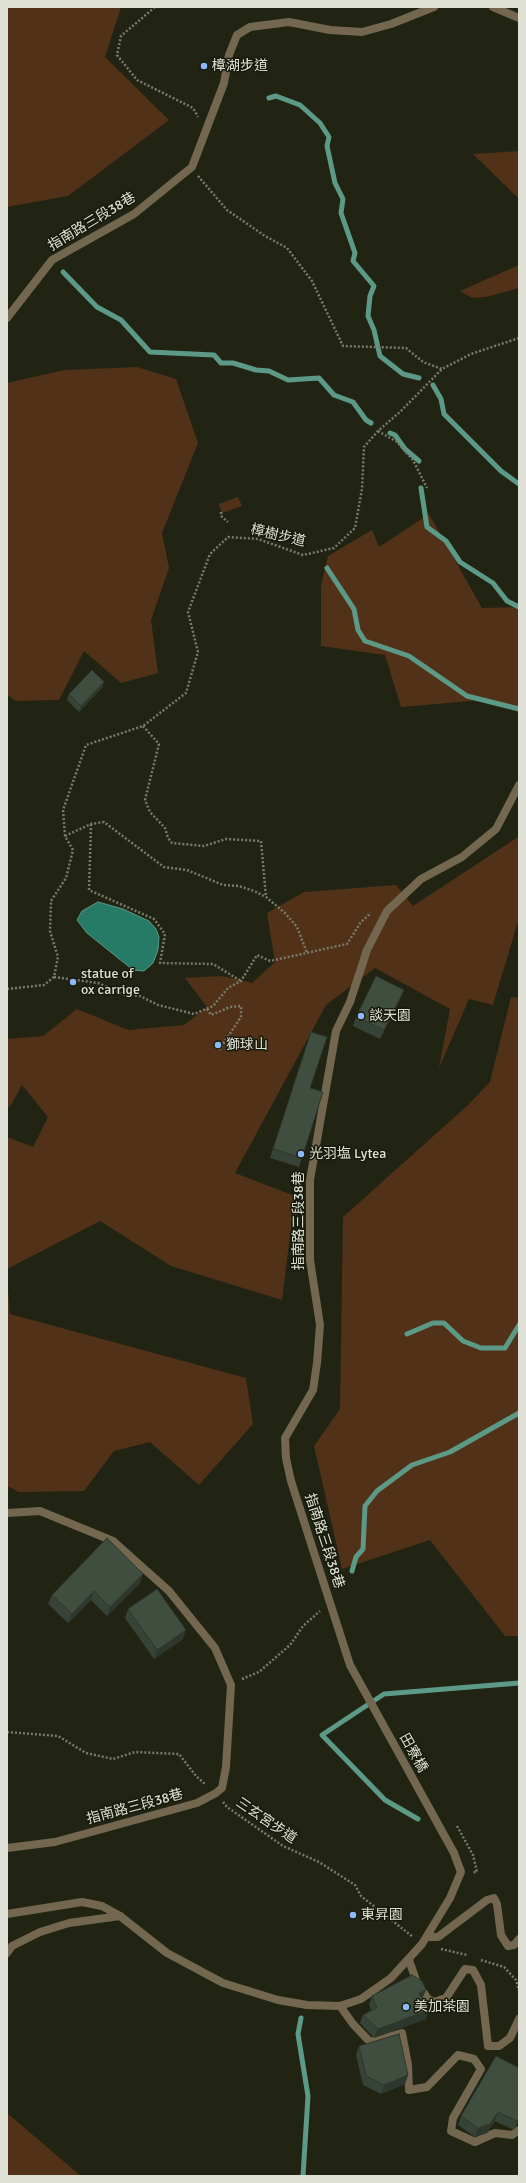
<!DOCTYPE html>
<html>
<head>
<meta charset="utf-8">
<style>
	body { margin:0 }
	#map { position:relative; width:526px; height:2183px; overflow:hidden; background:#212413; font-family:Signika,sans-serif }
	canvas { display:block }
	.frame { position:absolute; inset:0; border:8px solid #dee0d5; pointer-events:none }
</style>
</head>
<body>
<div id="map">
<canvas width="526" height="2183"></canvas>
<div class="frame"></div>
</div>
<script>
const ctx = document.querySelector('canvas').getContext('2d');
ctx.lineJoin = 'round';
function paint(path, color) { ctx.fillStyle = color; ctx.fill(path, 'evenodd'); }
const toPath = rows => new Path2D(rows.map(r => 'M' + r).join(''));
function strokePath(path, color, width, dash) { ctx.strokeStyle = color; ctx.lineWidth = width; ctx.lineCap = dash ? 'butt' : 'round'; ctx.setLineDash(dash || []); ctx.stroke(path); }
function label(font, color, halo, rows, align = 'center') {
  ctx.font = font + ' Signika,"Noto Sans TC",sans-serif'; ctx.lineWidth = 3; ctx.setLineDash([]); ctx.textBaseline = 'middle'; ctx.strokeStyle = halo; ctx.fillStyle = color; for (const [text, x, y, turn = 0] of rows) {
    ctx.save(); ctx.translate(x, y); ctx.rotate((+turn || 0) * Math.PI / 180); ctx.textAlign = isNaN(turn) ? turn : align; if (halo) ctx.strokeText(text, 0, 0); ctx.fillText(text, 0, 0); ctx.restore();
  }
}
paint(toPath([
	[7,7,121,7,105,57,169,120,68,196,7,207],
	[519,151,519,199,473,154],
	[519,265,519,288,486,297,472,298,460,291],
	[137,367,176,379,198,443,162,533,169,568,151,620,158,673,121,683,84,651,59,700,16,701,7,695,7,383,65,370],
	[238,497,242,506,222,513,219,504],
	[429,514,482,608,519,607,519,710,482,700,401,707,385,655,321,646,321,586,328,556,372,530,379,547],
	[519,834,519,918,493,1005,469,999,439,1068,450,1009,375,968,326,1005,235,1173,295,1196,282,1300,171,1266,100,1221,7,1269,7,1137,33,1147,48,1117,22,1085,10,1107,7,1105,7,1039,43,1036,77,1009,128,1030,184,1025,207,1007,185,978,222,976,252,983,275,962,267,913,304,892,396,885,413,906,518,837],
	[511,997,519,998,519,1636,505,1636,430,1540,342,1569,314,1446,340,1409,343,1217,468,1105,490,1082],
	[7,1275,10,1314,246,1378,253,1424,199,1485,150,1442,114,1451,84,1491,19,1492,7,1486],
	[7,2113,81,2176,7,2176]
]), '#513117');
const water = toPath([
	[98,902,123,909,149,921,156,929,159,937,158,950,153,963,144,971,133,970,87,933,77,920,82,911,98,902]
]);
paint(water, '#257b66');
strokePath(water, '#5c9987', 1);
strokePath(toPath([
	[269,98,276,96,300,105,320,123,329,137,327,146,335,183,343,199,341,213,355,253,353,261,374,286,370,296,368,316,374,330,380,356,403,374,419,378],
	[63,272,97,307,121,320,150,352,214,355,221,363,233,363,256,370,269,371,288,380,319,378,334,395,353,402,366,420,371,423],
	[433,385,441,399,444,414,501,471,519,484],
	[390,433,395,435,405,449,419,461],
	[421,488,427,527,446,541,460,562,493,583,507,601,519,607],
	[327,568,354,609,358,630,365,641,409,656,467,696,519,709],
	[407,1334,433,1323,444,1323,463,1341,481,1348,505,1348,519,1325],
	[352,1571,356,1557,363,1549,365,1506,377,1491,412,1465,450,1452,519,1413],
	[418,1819,385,1800,322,1735,384,1694,519,1683],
	[301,2018,298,2034,308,2096,303,2176]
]), '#5c9987', 5);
strokePath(toPath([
	[155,7,121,36,117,55,137,80,193,108,198,117],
	[198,176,227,210,265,236,287,248,312,281,343,346,406,348,423,362,442,369],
	[378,431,397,442,413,460,427,488],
	[221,512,221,516,228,522],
	[143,726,159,744,145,800,150,812,165,828,168,838,172,843,204,846,226,839,261,841,266,897],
	[91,824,89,890,154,919,165,934,160,963,213,964,241,981],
	[65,836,91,824,104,822,164,867,187,870,223,885,239,886,254,891,266,897,285,913,297,927,307,953],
	[54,977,98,983,125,995,140,996,158,1005,194,1014,213,1006,228,988,241,981,257,955,270,961,347,944,361,922,371,913],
	[7,989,44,985,54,977,58,957,50,931,51,901,66,878,73,850,65,836,63,810,86,745,143,726,186,693,198,652,188,612,210,554,228,537,258,539,303,555,334,548,355,528,362,489,364,447,378,431,401,411,442,369,471,354,519,338],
	[207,1009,211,1015,230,1007,241,1006,241,1017,219,1050],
	[242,1679,259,1672,290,1645,303,1626,320,1611],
	[7,1732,58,1736,86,1753,113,1759,135,1752,179,1754,196,1776,206,1785],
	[223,1802,227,1807,283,1846,319,1862,355,1885,361,1896,413,1937],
	[457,1826,473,1855,477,1872,472,1872],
	[441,1949,467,1955],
	[481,1960,504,1967,516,1980,519,1991]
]), '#797b6d', 2.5, [2, 2]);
strokePath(toPath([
	[427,1937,438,1937,487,1900,494,1898,497,1904,501,1935,508,1946,514,1945,519,1939],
	[7,1953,12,1946,40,1932,69,1923,120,1916],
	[409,1960,417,1983,428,1999,434,2002,446,1998,465,1969,473,1970,481,1985,488,2046,499,2046,510,2038,519,2019],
	[340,2006,353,2024,370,2042,402,2033,408,2065,409,2090,427,2087,458,2055,474,2059,481,2069,453,2118,451,2131,475,2142,495,2133,512,2135,519,2130]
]), '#73684f', 8);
strokePath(toPath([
	[493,7,519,18],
	[7,318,52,260,134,214,192,167,224,83,229,55,237,35,250,27,289,22,330,30,362,32,391,24,434,7],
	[7,1513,40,1511,113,1541,169,1591,215,1648,231,1685,226,1767,222,1788,216,1793,197,1803,55,1842,7,1848],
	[7,1914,82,1902,102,1906,120,1916,167,1953,223,1983,278,2000,307,2005,340,2006,361,1999,391,1978,422,1944,450,1898,461,1872,454,1853,350,1665,291,1481,286,1458,285,1438,313,1390,317,1363,320,1325,310,1260,310,1180,336,1031,350,1002,367,950,387,911,421,879,462,857,496,829,519,785]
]), '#73684f', 8);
paint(toPath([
	[104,682,102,688,79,712,67,700,69,694],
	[404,990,400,999,380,1039,353,1026,356,1017],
	[311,1032,302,1158,299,1167,270,1158],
	[140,1583,107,1616,91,1600,68,1623,48,1604,52,1595],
	[128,1609,183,1639,154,1659,125,1618],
	[372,1996,423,1998,426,2019,374,2038,360,2023,363,2015,371,2011,369,2004],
	[359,2046,408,2075,405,2084,381,2094,363,2085,356,2055],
	[519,2068,519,2121,514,2130,495,2121,487,2133,475,2137,458,2125,461,2116]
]), '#374336');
paint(toPath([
	[104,682,102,688,79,712,81,706],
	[404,990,400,999,380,1039,384,1030],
	[143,1574,140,1583,107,1616,110,1607],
	[94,1591,91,1600,68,1623,72,1614],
	[186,1630,183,1639,154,1659,157,1650],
	[426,1990,422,1999,419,1993],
	[429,2010,426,2019,374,2038,378,2029],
	[408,2075,405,2084,381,2094,384,2085],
	[498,2112,495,2121,487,2133,475,2137,478,2128],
	[519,2118,519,2121,514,2130,517,2121]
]), '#2d372c');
const building = toPath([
	[92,670,104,682,81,706,69,694,92,670],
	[376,976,404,990,384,1030,356,1017,376,976],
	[311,1032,327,1037,310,1088,323,1092,302,1158,273,1149,311,1032],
	[107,1538,143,1574,110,1607,94,1591,72,1614,52,1595,107,1538],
	[157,1589,186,1630,157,1650,128,1609,157,1589],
	[412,1975,422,1981,426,1990,419,1993,429,2010,378,2029,363,2015,377,2008,372,1996,412,1975],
	[399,2034,408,2075,384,2085,366,2076,359,2046,399,2034],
	[496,2056,519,2068,519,2118,517,2121,498,2112,490,2124,478,2128,461,2116,496,2056]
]);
paint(building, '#404e3f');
strokePath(building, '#2d372c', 1);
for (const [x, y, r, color] of [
	[204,66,4,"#8db9fc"],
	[73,982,4,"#8db9fc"],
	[361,1016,4,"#8db9fc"],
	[218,1045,4,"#8db9fc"],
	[301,1154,4,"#8db9fc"],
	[353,1915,4,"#8db9fc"],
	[406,2007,4,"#8db9fc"]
]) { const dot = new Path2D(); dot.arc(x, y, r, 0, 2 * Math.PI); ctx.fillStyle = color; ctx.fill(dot); strokePath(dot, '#181a09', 1.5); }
label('14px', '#dee0d5', '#181a09', [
	["樟湖步道",212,66],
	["statue of",81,974],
	["ox carrige",81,990],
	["談天園",369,1016],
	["獅球山",226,1045],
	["光羽塩 Lytea",309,1154],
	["東昇園",361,1915],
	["美加茶園",414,2007]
], 'left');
label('14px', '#dee0d5', '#181a09', [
	["指南路三段38巷",92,222,-31],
	["樟樹步道",278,536,13],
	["指南路三段38巷",299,1221,-90],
	["指南路三段38巷",324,1541,72],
	["田寮橋",413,1753,61],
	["指南路三段38巷",135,1807,-15],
	["三玄宮步道",266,1821,34]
]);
</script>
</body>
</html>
